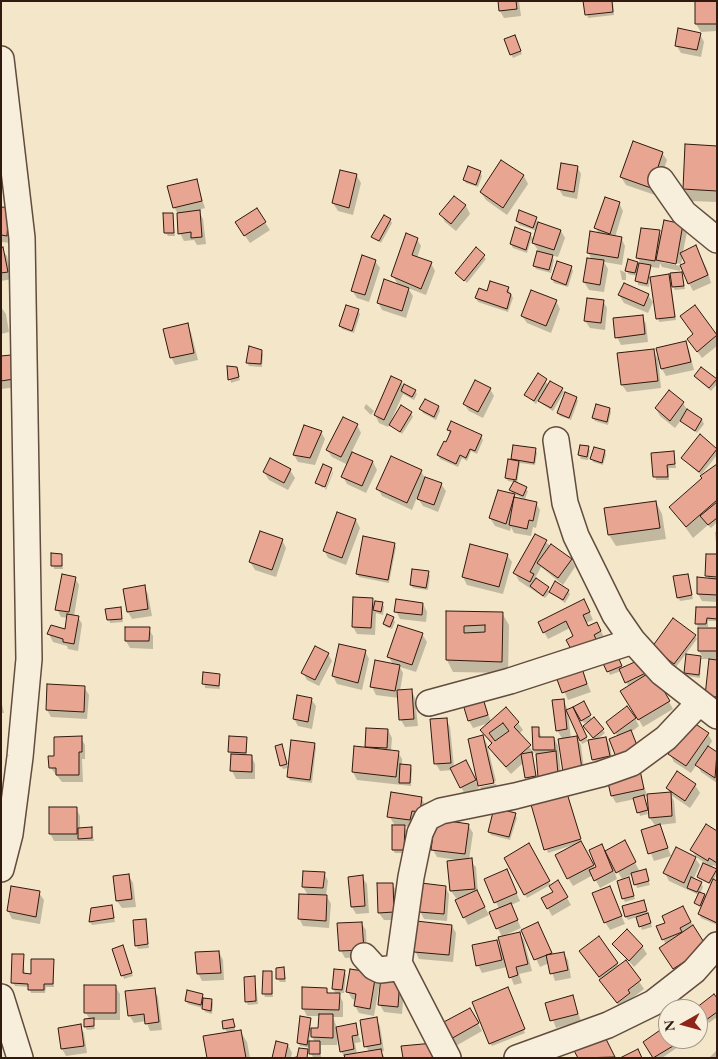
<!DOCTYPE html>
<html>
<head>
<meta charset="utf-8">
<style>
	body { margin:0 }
	#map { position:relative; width:718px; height:1059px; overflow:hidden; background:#f3e6c9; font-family:"EB Garamond",serif }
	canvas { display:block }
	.frame { position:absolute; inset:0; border:2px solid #30190e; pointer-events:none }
	.north { position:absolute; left:658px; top:999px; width:50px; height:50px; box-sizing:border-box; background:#f7efdc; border:1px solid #a7998a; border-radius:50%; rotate:263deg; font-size:14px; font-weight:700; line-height:20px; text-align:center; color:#30190e }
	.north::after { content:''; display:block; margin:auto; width:18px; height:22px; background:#8f2418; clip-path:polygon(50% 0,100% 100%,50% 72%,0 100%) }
</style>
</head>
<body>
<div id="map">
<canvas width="718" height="1059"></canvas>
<div class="frame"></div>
<div class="north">N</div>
</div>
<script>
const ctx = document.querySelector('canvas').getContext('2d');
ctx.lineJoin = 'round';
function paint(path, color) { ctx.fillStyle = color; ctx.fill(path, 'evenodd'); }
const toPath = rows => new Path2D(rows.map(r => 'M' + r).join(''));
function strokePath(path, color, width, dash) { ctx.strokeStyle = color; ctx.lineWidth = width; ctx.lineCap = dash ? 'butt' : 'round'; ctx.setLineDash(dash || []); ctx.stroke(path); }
paint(toPath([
	[499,1,519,1,521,16,504,18,500,11],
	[584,1,613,1,614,15,588,18],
	[696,1,717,1,717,31,701,32,696,24],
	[700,34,704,42,701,57,681,53,676,45],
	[516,40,522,54,513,58,511,54],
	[686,146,717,147,717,202,691,201,685,189],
	[662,153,667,160,655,195,626,185,621,177],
	[502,161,524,176,528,184,507,215,486,200,481,193],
	[577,167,581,174,577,199,563,196,559,189],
	[480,172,482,176,478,187,466,183,464,180],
	[357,176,361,183,353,215,338,211,333,203],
	[196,180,205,208,198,210,203,219,206,244,197,245,194,240,184,241,180,233,178,214,174,207],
	[454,197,466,206,470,214,456,231,445,222,441,214],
	[619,203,623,211,615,237,621,238,625,246,622,265,604,262,608,269,604,292,589,290,584,282,592,260,588,252,599,234,596,228],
	[1,208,15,209,11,243,1,242],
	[256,209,270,230,250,243,241,230],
	[172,214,175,236,168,236,166,233],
	[536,218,537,223,561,231,565,238,558,257,551,255,554,260,551,273,536,269,534,266,538,250,531,240,527,253,513,248,511,244,530,234,534,240,537,231,519,225,517,221],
	[390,220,392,223,381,243,373,237],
	[682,225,687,232,683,252,695,246,707,269,711,283,693,291,689,283,687,263,683,255,681,264,661,260,661,262,681,266,680,271,662,267,660,263,659,268,651,267,649,287,638,285,637,276,628,274,627,271,637,263,639,267,641,264,638,258,659,232,662,237],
	[417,239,421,246,417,258,431,263,435,271,426,295,408,288,413,296,406,318,382,310,378,302,398,285,393,276],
	[1,249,7,256,12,279,1,281],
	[476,249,486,259,467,283,457,273],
	[375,261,380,268,369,302,357,298,352,290],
	[571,267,573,271,568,287,554,283,552,279],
	[620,270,626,273,626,280,622,280],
	[682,273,685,289,675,290,671,283,676,320,659,322,651,278,669,276,673,283],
	[508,288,513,298,508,312,478,302,476,298,488,292],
	[619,295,648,295,653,302,648,313,624,303],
	[556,301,560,309,551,333,527,323,522,316],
	[603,301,607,308,605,330,590,328,585,321],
	[1,307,6,314,9,332,1,334],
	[695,307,717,338,717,346,702,358,688,339,694,335],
	[358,311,360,314,354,333,342,329,340,326],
	[642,316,646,324,648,342,621,345,617,337],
	[187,325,191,332,198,360,175,365,171,357],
	[685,343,689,350,694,370,666,376,662,369,657,349],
	[653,350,658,359,661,388,627,392,622,385],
	[261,351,263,354,262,367,249,366,247,362],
	[10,356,15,364,17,387,1,389,1,357],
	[229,367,236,368,240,380,231,383],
	[538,375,549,385,562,389,564,392,553,411,542,404,539,399,536,404,526,395],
	[695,377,716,379,717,384,711,391],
	[401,382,404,388,415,391,417,394,414,400,403,394,391,421,402,407,411,413,413,417,402,434,390,424,388,427,379,423,375,415],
	[490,389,494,396,483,418,469,411,464,404],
	[669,392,683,403,688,411,702,420,704,424,697,433,681,420,675,428,660,416,656,409],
	[576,398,578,401,571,420,560,416,558,413],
	[425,401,439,407,440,411,436,420,423,413,421,409],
	[366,404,374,411,371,415,364,408],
	[610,409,611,412,608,425,595,421,593,418],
	[451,423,481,436,483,440,477,454,471,451,467,461,462,458,458,467,440,459,438,455,447,443],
	[357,425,361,433,351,453,373,462,377,470,366,493,347,484,343,477,348,465,332,457,327,450],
	[321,432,325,439,315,465,298,462,294,455],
	[514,446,535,449,537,453,535,465,520,463,517,484,528,491,525,499,513,494,516,499,536,503,540,510,536,528,533,527,531,536,514,533,511,527,510,531,495,526,490,518,514,495,510,490,514,482,508,481,506,478],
	[588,447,590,451,588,460,581,459,579,455],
	[717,449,717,455,701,475,683,459],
	[605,451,606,455,603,465,593,462,592,459],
	[674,453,676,468,669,468,669,480,656,480,653,454],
	[717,465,717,522,711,528,708,525,693,538,671,507],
	[323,466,332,470,323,488,316,483],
	[290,470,295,478,288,490,269,480,264,472],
	[333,471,333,473,326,490,325,489],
	[421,471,425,478,441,484,446,491,438,512,423,506,417,497,412,510,382,496,378,489],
	[656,502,662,514,666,539,616,546,609,535,606,509],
	[356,520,360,528,346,565,328,558,324,550],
	[715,532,717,532,717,553,717,552],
	[536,536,571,559,575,567,563,585,541,567,535,578,550,592,545,598,519,581,515,573],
	[282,540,286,548,276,577,255,570,250,562],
	[394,544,396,547,389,583,359,577,357,574],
	[52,555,61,555,63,569,54,569],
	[507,555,512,562,503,594,467,585,463,577],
	[707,555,717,555,717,602,702,601,698,594,708,579],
	[428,573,430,576,428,590,413,588,411,585],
	[687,575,693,599,680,601,678,597],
	[75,578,79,585,74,616,78,617,82,624,78,651,68,649,67,646,53,642,49,634,66,631,68,618,61,617,57,609],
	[144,587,148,594,152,616,132,619,128,612],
	[568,591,570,594,565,603,550,592],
	[372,599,375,605,382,603,384,607,383,615,376,613,375,635,357,634,353,627],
	[423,604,427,612,426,622,400,619,396,611],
	[120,608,123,622,110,623,107,610],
	[588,608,593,620,586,623,588,628,601,631,605,639,599,647,575,637,570,628,548,639,539,623],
	[717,609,717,621,708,621,708,627,698,627,696,623],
	[448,612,502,613,509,625,508,673,453,672,447,660],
	[393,618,395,622,392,629,386,627,384,624],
	[149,629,153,636,153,649,130,648,126,641],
	[699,630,717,630,717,659,701,659,700,678,687,676,685,673,687,656,703,658,699,651],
	[422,634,427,642,416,672,400,667,403,673,400,691,411,690,415,698,418,726,405,727,401,720,399,698,376,695,372,687,393,665,389,657],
	[695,636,697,639,676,667,655,651],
	[365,651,369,659,362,690,337,684,333,676],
	[328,654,332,661,319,686,307,680,303,673],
	[617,657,622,669,645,658,673,709,643,727,622,691,629,687,621,671,610,675,603,659],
	[580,666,591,692,568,700,557,675],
	[204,673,219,675,220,689,205,688],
	[84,687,89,695,87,719,51,717,47,710],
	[482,696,491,722,506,709,518,723,523,730,519,734,534,753,533,729,538,728,542,739,554,738,558,746,562,782,544,784,540,776,535,752,532,755,537,779,529,781,524,762,511,774,494,755,490,747,492,745,482,731,489,723,473,728,469,721,463,702],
	[311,699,316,706,312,729,298,726,294,719],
	[1,700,4,713,1,713],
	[563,700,568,710,583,703,592,720,594,719,605,733,596,740,606,738,610,746,613,764,597,767,593,759,595,740,587,729,591,721,584,723,575,713,588,741,582,744,568,713,571,739,577,738,581,745,585,777,557,730],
	[635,718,639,726,631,732,644,761,612,730],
	[446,719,450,727,454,767,469,769,479,788,465,795,453,770,440,771,436,764],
	[367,729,388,730,392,738,391,751,398,752,402,759,402,766,410,766,412,769,411,786,357,780,353,772,355,747,367,748],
	[708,734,712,741,708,748,717,754,717,783,701,772,697,764,691,773,674,762,670,754],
	[230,737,246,738,247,756,251,756,255,764,255,779,236,779,232,771],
	[483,737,487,744,496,781,480,785,480,787,469,740],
	[81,738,85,745,85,759,82,759,83,782,62,782,50,767,56,757],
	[314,744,316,747,312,783,290,780,288,777],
	[281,745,288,768,283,769,281,766],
	[639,772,647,795,670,793,667,788,695,785,700,793,690,808,671,795,674,801,676,823,659,825,671,856,654,861,642,831,656,827,650,818,649,796,643,797,648,814,640,816,635,799,616,803,612,796],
	[496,784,498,790,484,793,480,787],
	[567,795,581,843,595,868,597,868,602,846,605,852,624,842,640,872,645,871,650,885,637,888,633,874,622,879,610,858,617,879,600,888,593,875,573,886,568,878,573,845,548,853,532,802],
	[421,798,426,806,414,827,403,826,406,830,405,853,395,853,393,850,394,824,389,816],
	[76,808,80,816,80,829,91,828,94,841,54,841,50,833],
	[515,814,517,818,510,840,491,835,489,832],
	[468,825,473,833,469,860,476,867,478,894,489,915,468,925,464,917,462,898,456,898,451,891,458,860,437,857,433,850],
	[717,833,717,867,713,865,712,868,717,871,714,881,717,882,717,925,701,918,699,914,702,908,696,903,699,895,669,881,665,873,695,858,700,865,693,880,701,883,703,887,700,894,707,896,711,885,699,877,705,863,696,857,692,850],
	[529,845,551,886,558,882,571,905,552,916,543,899,554,892,550,885,527,898,505,858],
	[507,871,520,901,511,905,521,928,503,936,519,933,524,940,532,971,519,974,522,983,514,985,507,967,482,973,478,965,496,941,502,951,502,937,491,913,499,909,486,879],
	[324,873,328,881,326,895,331,904,329,928,303,926,299,918,308,895,303,887],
	[129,876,133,883,136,907,122,908,117,901],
	[362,877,367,884,369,913,356,914,352,907],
	[629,879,635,899,625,902,623,898],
	[392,884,397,892,397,920,384,920,379,913],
	[445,887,449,894,447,921,424,919,420,911],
	[609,888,625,924,610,930,605,922],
	[39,893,44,900,40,924,12,919,8,911],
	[645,905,652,927,642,930,637,917,628,920,626,917],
	[112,906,115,922,92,925,90,922],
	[687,915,706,948,679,976,665,956,666,945,658,927],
	[145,921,149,948,138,949,136,945],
	[361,923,366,930,367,957,345,958,341,951],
	[538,924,553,955,563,953,568,960,571,978,555,981,549,963,540,967,522,930],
	[452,926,456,933,453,962,419,959,415,951],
	[614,944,642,946,647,954,634,967],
	[113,950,124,950,133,976,124,979],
	[219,952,223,960,224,980,202,981,198,973],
	[23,956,25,975,32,975,53,961,54,987,46,987,45,993,31,993,29,987,15,986,13,983],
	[585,959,617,963,619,967,626,962,644,989,632,998,633,1001,622,1010],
	[283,968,286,982,280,982,278,979],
	[335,970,344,971,346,975,344,993,338,993,343,1002,343,1017,333,1017,337,1028,355,1025,361,1042,355,1043,357,1054,369,1052,366,1046,376,1019,380,1026,384,1051,381,1052,385,1058,345,1058,341,1051,338,1035,337,1045,321,1045,321,1057,313,1057,311,1054,313,1048,300,1046,298,1043,310,1019,311,1029,319,1029,320,1016,307,1016,303,1008,326,989,329,994,336,994,333,989],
	[310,1034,315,1042,309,1042],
	[351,970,380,982,374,1016,359,1013,355,1006,356,1000,352,999,348,992],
	[272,973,273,997,265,997,264,994],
	[255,978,258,1004,248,1005,246,1001],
	[382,978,404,988,402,1014,384,1012,380,1005],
	[115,986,120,994,120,1020,93,1020,95,1029,87,1030,85,1026,90,1020,86,1013],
	[154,989,158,997,162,1030,150,1031,146,1021,134,1023,129,1015],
	[509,992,525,1033,492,1046,490,1043],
	[202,995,204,1000,212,1001,213,1004,212,1014,205,1012,203,1008,188,1004,186,1001],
	[572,997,581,1021,556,1028,547,1004],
	[717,1000,717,1017,709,1023,700,1011],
	[470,1009,482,1031,454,1047,442,1025],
	[232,1021,236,1032,240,1031,247,1042,250,1058,208,1058,227,1033,225,1028],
	[80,1026,84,1033,87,1053,66,1056,62,1049],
	[666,1027,668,1039,674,1039,678,1047,662,1058,655,1058,644,1042],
	[288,1045,292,1053,291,1057,293,1058,273,1058],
	[717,1050,717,1058,709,1058]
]), '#0003');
const building = toPath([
	[498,1,516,1,517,9,499,11,498,1],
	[583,1,612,1,613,12,585,15,583,1],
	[695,1,717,1,717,24,695,24,695,1],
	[678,28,701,33,697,50,675,46,678,28],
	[515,35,521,51,510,55,504,39,515,35],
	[633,141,663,152,651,188,620,177,633,141],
	[685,144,717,146,717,191,683,189,685,144],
	[501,160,524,175,503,208,480,192,501,160],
	[561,163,578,166,574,192,557,189,561,163],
	[468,166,481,171,476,185,463,180,468,166],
	[340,170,357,174,349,208,332,203,340,170],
	[197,179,202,201,173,208,167,186,197,179],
	[454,196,466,205,451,224,439,214,454,196],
	[605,197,620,202,610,234,594,228,605,197],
	[1,207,16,208,8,220,7,236,1,235,1,207],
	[257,208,266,222,244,236,235,222,257,208],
	[200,210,202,237,191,238,191,232,178,234,177,213,200,210],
	[519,210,537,217,533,228,516,221,519,210],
	[163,213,173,213,174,233,164,233,163,213],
	[384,215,391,219,379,241,371,237,384,215],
	[664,220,683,224,676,264,656,260,664,220],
	[538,222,561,230,554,250,532,243,538,222],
	[515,227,531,233,526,250,510,244,515,227],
	[641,228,660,230,655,261,636,258,641,228],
	[590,231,622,237,618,258,587,253,590,231],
	[406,233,418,238,412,255,432,262,421,289,391,276,406,233],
	[696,245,708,275,688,284,680,265,685,263,680,253,696,245],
	[3,247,8,272,1,273,1,248,3,247],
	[476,247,485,255,464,281,455,273,476,247],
	[537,251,553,255,549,270,533,266,537,251],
	[362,255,376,260,365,295,351,291,362,255],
	[587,258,604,260,600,285,583,282,587,258],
	[628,259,638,262,635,273,625,271,628,259],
	[557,261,572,266,566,285,551,279,557,261],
	[639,263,651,265,647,284,635,281,639,263],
	[682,272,684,286,672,287,670,273,682,272],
	[669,274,675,317,656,319,650,277,669,274],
	[384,279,409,288,402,311,377,303,384,279],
	[490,281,509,287,507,292,511,294,507,309,475,298,479,288,487,291,490,281],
	[624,283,649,294,644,306,618,295,624,283],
	[531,290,557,300,546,326,521,316,531,290],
	[587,298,604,300,601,323,584,321,587,298],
	[346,305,359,309,352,331,339,326,346,305],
	[695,305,717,335,697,352,687,339,693,334,680,316,695,305],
	[643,315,645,334,615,338,613,318,643,315],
	[188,323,194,353,170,358,163,329,188,323],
	[686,341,691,362,661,369,656,348,686,341],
	[249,346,262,350,261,364,246,363,249,346],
	[654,349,658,381,621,385,617,353,654,349],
	[11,355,14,379,1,381,1,356,11,355],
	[227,366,237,367,239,377,228,380,227,366],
	[701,367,717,379,709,388,694,376,701,367],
	[538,373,547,379,534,401,524,395,538,373],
	[391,376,402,381,384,420,374,415,391,376],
	[475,380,491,388,478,412,463,404,475,380],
	[550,381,563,388,551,408,538,401,550,381],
	[404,384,416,390,412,397,401,391,404,384],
	[669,390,684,402,670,421,655,408,669,390],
	[565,392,577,397,569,418,557,413,565,392],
	[425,399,439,406,434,417,419,409,425,399],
	[596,404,610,408,607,422,592,418,596,404],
	[401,405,412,412,400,432,389,425,401,405],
	[687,409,702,419,695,431,680,421,687,409],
	[343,417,358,424,341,457,326,450,343,417],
	[451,421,482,435,475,451,470,449,466,458,460,455,456,464,437,455,444,441,446,442,451,431,447,430,451,421],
	[304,425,322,431,310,458,293,455,304,425],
	[700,434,717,449,699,472,681,458,700,434],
	[513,445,536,448,534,463,511,459,513,445],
	[580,445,589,446,587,457,578,455,580,445],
	[594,447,605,450,602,463,590,459,594,447],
	[674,451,675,464,667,465,668,477,653,477,651,453,674,451],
	[352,452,373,461,362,486,341,477,352,452],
	[391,456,422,470,407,503,376,489,391,456],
	[270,458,291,469,284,483,263,472,270,458],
	[508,459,519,461,516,480,505,478,508,459],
	[323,464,332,468,325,487,315,483,323,464],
	[717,464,717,500,686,527,669,507,702,478,700,476,717,464],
	[425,477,442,483,434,505,417,499,425,477],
	[514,481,527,487,523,496,509,490,514,481],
	[498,490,515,494,506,524,489,518,498,490],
	[514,497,537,502,533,521,529,520,527,529,509,525,514,497],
	[656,501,660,528,608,535,604,508,656,501],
	[717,502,717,518,708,525,700,516,717,502],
	[337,512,356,519,342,558,323,551,337,512],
	[260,531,283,539,272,570,249,562,260,531],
	[535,534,547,540,530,572,534,574,530,582,513,573,535,534],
	[363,536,395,543,388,580,356,574,363,536],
	[470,544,508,554,499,587,462,577,470,544],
	[551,544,572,559,558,578,537,563,551,544],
	[51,553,62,554,62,566,51,566,51,553],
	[706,554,717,554,717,577,705,576,706,554],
	[412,569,429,571,426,588,410,585,412,569],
	[62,574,76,577,69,612,55,610,62,574],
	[688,574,692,595,677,598,673,576,688,574],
	[697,577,717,579,717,595,697,594,697,577],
	[536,578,549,587,543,596,530,586,536,578],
	[555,581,569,590,563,600,549,592,555,581],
	[145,585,148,609,127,612,123,589,145,585],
	[353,597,373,598,371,628,352,627,353,597],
	[396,599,423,603,422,615,394,612,396,599],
	[584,599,590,612,583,615,588,626,597,622,601,631,594,635,596,639,572,651,566,640,573,636,566,621,543,633,538,622,584,599],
	[375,601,383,602,381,612,373,610,375,601],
	[121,607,122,619,107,620,105,609,121,607],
	[696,607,717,607,717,619,707,618,706,624,695,624,696,607],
	[446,611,503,612,502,662,446,660,446,611],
	[485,625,485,632,464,633,464,626,485,625],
	[67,614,79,616,74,644,63,642,63,639,47,634,51,625,65,629,67,614],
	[387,614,394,617,390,627,383,624,387,614],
	[673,618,696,635,674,664,652,647,673,618],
	[398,625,423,633,412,665,387,657,398,625],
	[125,627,150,627,149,641,125,641,125,627],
	[698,628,717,628,717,651,698,651,698,628],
	[339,644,366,650,358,683,332,676,339,644],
	[315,646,329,653,315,680,301,673,315,646],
	[616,652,622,666,607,672,601,659,616,652],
	[686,654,701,656,699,675,684,673,686,654],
	[646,657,652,670,625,683,619,669,646,657],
	[709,659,717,660,717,697,705,696,709,659],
	[375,660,400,665,395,691,370,687,375,660],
	[581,665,587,684,562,693,555,674,581,665],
	[652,671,670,701,638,720,620,691,652,671],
	[203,672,220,674,219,686,202,684,203,672],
	[47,684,85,686,84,712,46,710,47,684],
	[412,689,414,719,399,720,397,690,412,689],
	[297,695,312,698,308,722,293,719,297,695],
	[482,695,488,715,468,721,462,701,482,695],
	[564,699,567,729,556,731,552,700,564,699],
	[584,701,591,715,581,721,573,707,584,701],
	[627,706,636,718,614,734,606,722,627,706],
	[506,707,519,722,514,727,531,745,506,767,488,747,492,743,480,730,506,707],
	[503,723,509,731,495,741,489,733,503,723],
	[573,707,587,737,580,741,566,710,573,707],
	[594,717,604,729,593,738,583,726,594,717],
	[447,718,451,763,434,764,430,719,447,718],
	[691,721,709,733,686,766,668,754,691,721],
	[532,727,539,727,539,737,554,737,555,750,533,750,532,727],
	[366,728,388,729,387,748,365,747,366,728],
	[631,730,640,753,618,762,609,739,631,730],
	[483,735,494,783,478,786,468,739,483,735],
	[82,736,82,752,79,752,79,775,56,775,56,768,49,768,48,756,54,756,54,737,82,736],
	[229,736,247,737,246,753,228,752,229,736],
	[577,736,582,769,563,772,558,739,577,736],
	[606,737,610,756,592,760,588,740,606,737],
	[291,740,315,743,310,780,287,777,291,740],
	[282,744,287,764,280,766,275,746,282,744],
	[354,746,399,751,396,777,352,772,354,746],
	[708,746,717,752,715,778,695,765,708,746],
	[556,751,558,774,538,777,536,754,556,751],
	[532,752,536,776,525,778,521,754,532,752],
	[231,754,252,755,252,772,230,771,231,754],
	[466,760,476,780,460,788,450,768,466,760],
	[400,764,411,765,410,783,399,783,400,764],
	[640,770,644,789,611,796,607,778,640,770],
	[677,771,696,784,685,801,666,788,677,771],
	[566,790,581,839,544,850,530,801,566,790],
	[391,792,422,797,420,812,412,811,410,820,387,817,391,792],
	[671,792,672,816,649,818,647,794,671,792],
	[644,795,648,810,637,813,633,798,644,795],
	[49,807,77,807,77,834,49,834,49,807],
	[494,808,516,813,509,837,488,832,494,808],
	[435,819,469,824,465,854,431,850,435,819],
	[660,824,668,848,648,854,641,830,660,824],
	[706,824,717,831,717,863,709,858,708,861,690,850,706,824],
	[392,825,405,825,404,850,392,850,392,825],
	[92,827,92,838,78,839,78,828,92,827],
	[625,840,636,862,616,873,605,851,625,840],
	[581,841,594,865,567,879,555,855,581,841],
	[529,843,550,881,524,895,504,858,529,843],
	[602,844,613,871,594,881,589,870,596,867,589,850,602,844],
	[676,847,696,857,684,883,663,873,676,847],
	[472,858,475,889,450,891,447,861,472,858],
	[703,863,717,869,709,883,697,877,703,863],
	[507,869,517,893,494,903,484,879,507,869],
	[646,869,649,881,634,885,631,873,646,869],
	[303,871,325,872,323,888,302,887,303,871],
	[129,874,132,899,116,901,113,876,129,874],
	[363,875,365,906,351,907,348,877,363,875],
	[629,877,634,896,622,899,617,881,629,877],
	[691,877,702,882,697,892,687,888,691,877],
	[713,879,717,881,717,923,698,914,713,879],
	[558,880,568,897,547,909,541,898,553,892,549,886,558,880],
	[377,883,393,883,394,912,378,913,377,883],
	[421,883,446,886,444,914,419,912,421,883],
	[11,886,40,891,36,917,7,911,11,886],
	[610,886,622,916,604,923,592,893,610,886],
	[477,890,485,907,463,918,455,900,477,890],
	[699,892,705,894,700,906,694,903,699,892],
	[299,894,327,895,326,921,298,919,299,894],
	[644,900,647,911,625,917,622,906,644,900],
	[511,903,518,920,496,929,489,912,511,903],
	[112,905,114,918,89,922,91,908,112,905],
	[683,906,691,922,680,928,682,932,662,940,656,926,665,923,662,916,683,906],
	[648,913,651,923,639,927,636,917,648,913],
	[146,919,148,944,135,946,133,920,146,919],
	[416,921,452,925,449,955,414,952,416,921],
	[362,922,364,950,339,951,337,923,362,922],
	[538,922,552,953,534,960,521,930,538,922],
	[693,925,707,947,673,969,659,948,693,925],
	[627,929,643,946,629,961,612,944,627,929],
	[520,932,528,964,516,967,518,975,509,978,498,937,520,932],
	[599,936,618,963,599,977,579,951,599,936],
	[497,940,502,960,476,966,472,945,497,940],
	[123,945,132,973,121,976,112,949,123,945],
	[219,951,221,973,197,974,195,952,219,951],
	[564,952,568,970,550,974,546,955,564,952],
	[12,954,24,954,23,973,31,974,31,959,54,959,53,984,44,984,44,990,28,990,28,984,11,983,12,954],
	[626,960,641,980,628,990,630,993,617,1003,599,980,626,960],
	[284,967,285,979,276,979,276,968,284,967],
	[334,969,345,970,342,990,332,989,334,969],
	[350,969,376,973,370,1009,354,1006,356,994,346,992,350,969],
	[263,971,272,971,272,994,262,994,263,971],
	[255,976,256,1001,245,1002,244,977,255,976],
	[381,977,400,979,398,1007,378,1005,381,977],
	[84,985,116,985,116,1013,84,1013,84,985],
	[302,987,327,988,327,993,340,993,339,1010,302,1009,302,987],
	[508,987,525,1029,489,1044,472,1002,508,987],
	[155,988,159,1022,145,1024,144,1014,128,1016,125,991,155,988],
	[187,990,203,994,201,1005,185,1001,187,990],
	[714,994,717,998,717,1012,706,1020,696,1008,714,994],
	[573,995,578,1014,550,1021,545,1003,573,995],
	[203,998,212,999,211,1011,202,1009,203,998],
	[470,1008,479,1023,449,1040,440,1024,470,1008],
	[319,1014,333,1014,333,1038,311,1037,311,1028,318,1028,319,1014],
	[300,1016,311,1018,307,1045,297,1043,300,1016],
	[377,1017,381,1044,364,1047,360,1020,377,1017],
	[94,1018,94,1026,84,1027,84,1019,94,1018],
	[233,1019,235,1027,223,1029,222,1021,233,1019],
	[356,1023,358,1035,352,1036,354,1049,340,1052,336,1027,356,1023],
	[81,1024,84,1046,61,1049,58,1028,81,1024],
	[666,1026,668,1039,675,1039,678,1043,653,1058,643,1042,666,1026],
	[601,1029,615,1057,578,1058,571,1045,601,1029],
	[241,1030,246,1058,207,1058,203,1036,241,1030],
	[276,1041,288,1044,285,1058,272,1058,276,1041],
	[309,1041,320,1041,320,1054,309,1054,309,1041],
	[434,1043,436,1058,403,1058,401,1046,434,1043],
	[299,1048,308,1049,307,1058,291,1058,297,1057,299,1048],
	[381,1049,383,1058,345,1058,344,1055,381,1049],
	[638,1049,642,1058,620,1058,638,1049]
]);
paint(building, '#e8a692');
strokePath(building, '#30190e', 1);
const minor = toPath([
	[1,59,22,238,29,659,20,757,10,834,1,869],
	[661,180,684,213,717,240],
	[556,440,565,503,576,536,615,615,633,641,662,673,717,716],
	[429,703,510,681,633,641],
	[364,956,374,967,380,970,396,968,399,963,411,877,420,833,427,818,441,811,515,796,601,774,632,763,666,738,698,704],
	[399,963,448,1058],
	[1,997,20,1058],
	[517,1058,608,1025,653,1003,694,971,717,945]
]);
strokePath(minor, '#614c3d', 28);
strokePath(minor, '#f7efdc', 25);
</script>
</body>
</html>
